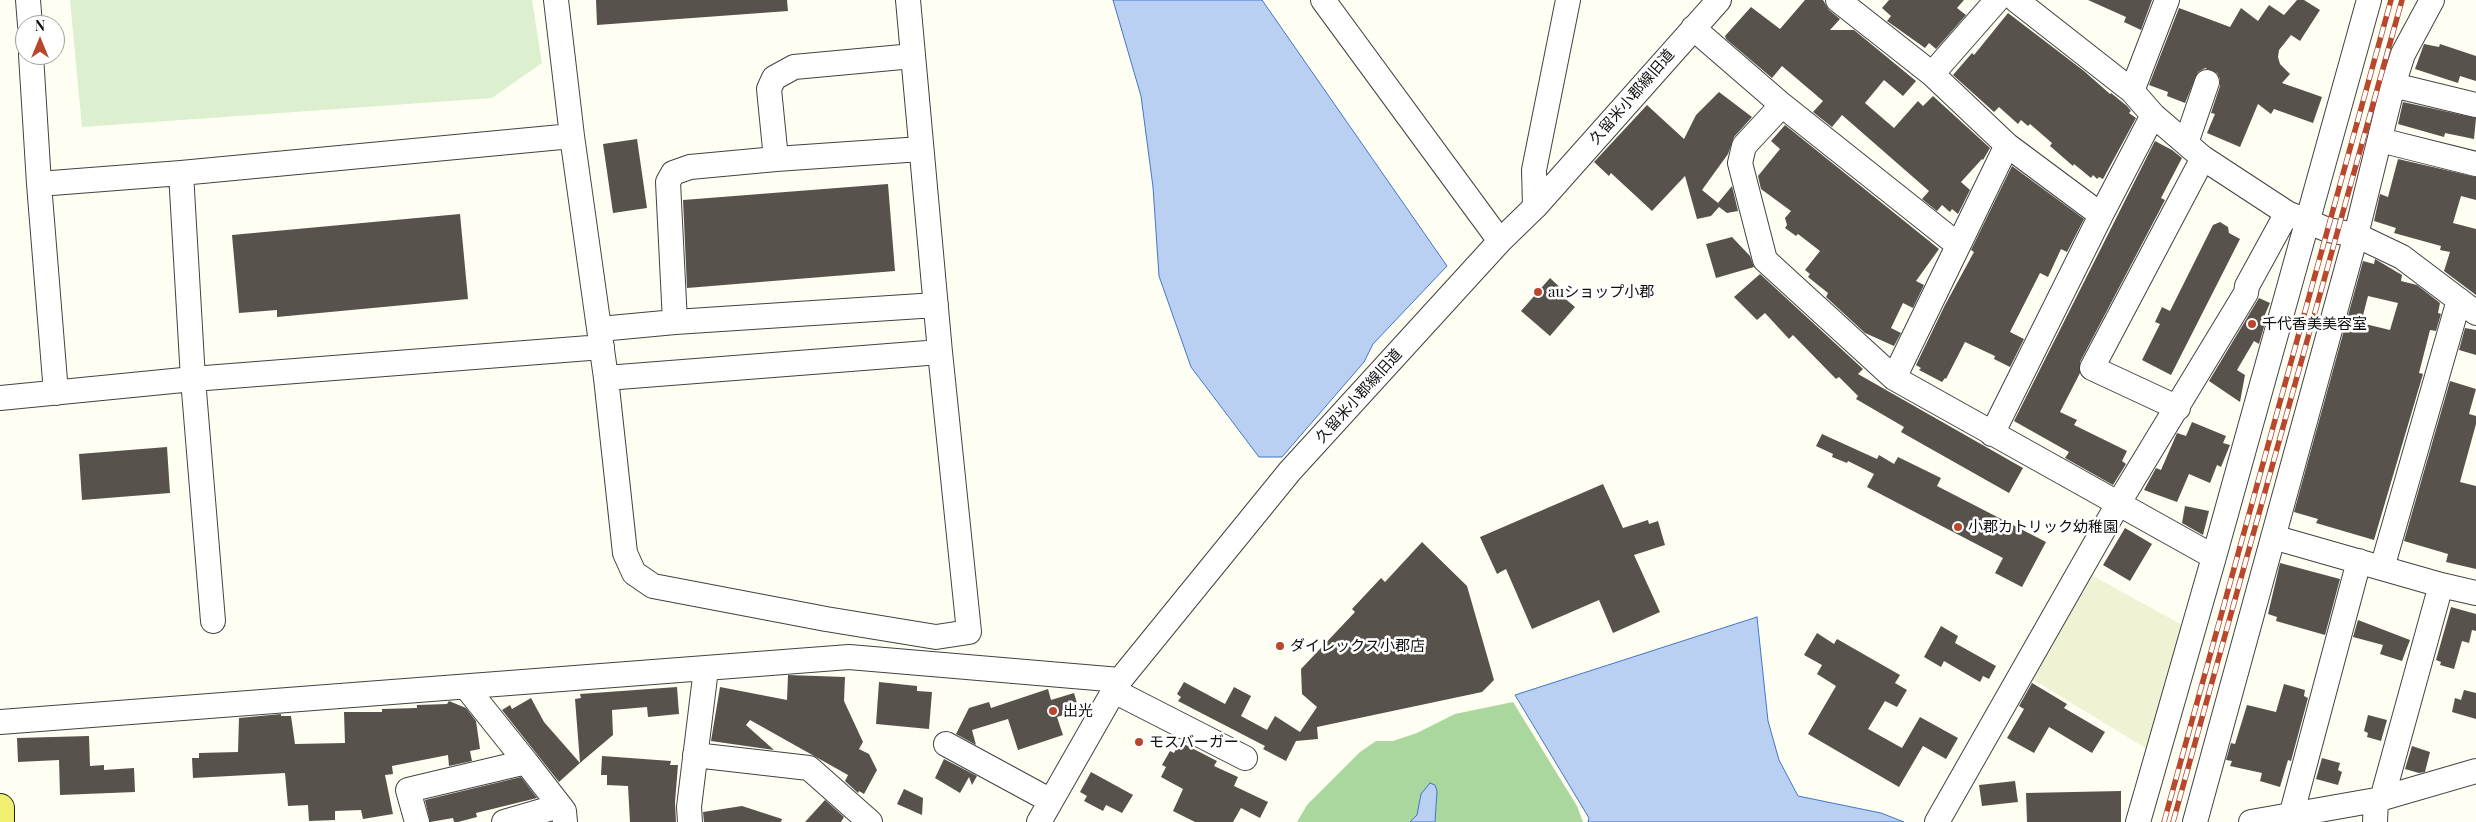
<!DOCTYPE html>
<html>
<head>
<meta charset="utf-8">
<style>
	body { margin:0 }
	#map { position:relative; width:2476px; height:822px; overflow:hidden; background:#fefef2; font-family:"Playfair Display",serif }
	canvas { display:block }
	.north { position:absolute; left:15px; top:15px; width:50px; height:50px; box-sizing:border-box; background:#fff; border:1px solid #9f9f9f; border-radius:50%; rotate:0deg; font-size:14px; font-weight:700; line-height:20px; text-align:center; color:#0f0f0f }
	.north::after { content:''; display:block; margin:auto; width:18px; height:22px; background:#b8472e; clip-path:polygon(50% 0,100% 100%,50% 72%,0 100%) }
</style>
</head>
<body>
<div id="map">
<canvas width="2476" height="822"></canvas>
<div class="north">N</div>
</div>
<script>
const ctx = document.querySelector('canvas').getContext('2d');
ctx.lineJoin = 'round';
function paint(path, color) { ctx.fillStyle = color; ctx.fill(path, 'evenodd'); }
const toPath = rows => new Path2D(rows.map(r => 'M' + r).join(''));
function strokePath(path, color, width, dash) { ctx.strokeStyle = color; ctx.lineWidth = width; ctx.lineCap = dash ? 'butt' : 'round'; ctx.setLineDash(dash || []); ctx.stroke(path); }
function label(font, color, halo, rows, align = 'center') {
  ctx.font = font + ' "Playfair Display","Noto Sans JP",serif'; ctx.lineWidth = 5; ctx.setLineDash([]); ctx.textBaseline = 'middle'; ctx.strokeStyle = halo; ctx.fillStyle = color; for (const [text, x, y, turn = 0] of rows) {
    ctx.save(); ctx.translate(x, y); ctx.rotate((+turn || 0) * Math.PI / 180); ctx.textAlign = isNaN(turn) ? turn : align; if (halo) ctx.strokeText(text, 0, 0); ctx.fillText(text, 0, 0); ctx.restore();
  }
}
paint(toPath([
	[2088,573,2182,625,2147,749,2029,677]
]), '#eff3d3');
paint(toPath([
	[1513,702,1577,806,1583,822,1297,822,1307,805,1360,752,1376,741,1393,741,1417,733,1455,714]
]), '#aad79d');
paint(toPath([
	[70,0,532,0,542,63,492,98,82,127]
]), '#dcefce');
const water = toPath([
	[1113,0,1262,0,1447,266,1373,344,1364,362,1282,457,1259,457,1191,367,1159,276,1153,187,1141,96,1113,0],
	[1757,617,1768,721,1779,760,1798,796,1881,813,1904,822,1588,822,1589,818,1515,695,1757,617],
	[1430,783,1435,785,1437,791,1435,822,1410,822,1417,815,1421,794,1430,783]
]);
paint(water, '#b9d0f3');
strokePath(water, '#4475c6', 1);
paint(toPath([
	[596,0,787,0,788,11,597,25],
	[1805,0,1823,0,1829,10,1840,19,1830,30,1854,30,1916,81,1903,96,1884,80,1865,103,1894,128,1918,101,1923,106,1933,96,1990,148,1983,160,1982,159,1961,182,1970,190,1958,214,1952,209,1950,212,1942,205,1937,211,1922,199,1929,191,1842,115,1832,127,1813,112,1823,101,1782,66,1772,78,1726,39,1725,36,1751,7,1780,29],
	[1889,0,1964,0,1957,8,1966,15,1936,49,1929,43,1925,48,1887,21,1891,16,1882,8],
	[2088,0,2152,0,2141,30,2124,22,2126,17],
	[2297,0,2304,0,2320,10,2300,41,2291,35,2279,50,2278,57,2280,64,2290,74,2282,83,2322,97,2313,123,2274,109,2271,114,2258,104,2240,147,2207,133,2215,114,2211,113,2220,86,2220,79,2217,73,2205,68,2198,72,2185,103,2167,96,2168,92,2149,85,2179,8,2230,27,2241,8,2258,21,2269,5,2284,15],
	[2008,13,2084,71,2110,94,2111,93,2127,106,2131,111,2129,113,2136,118,2103,179,2099,177,2097,179,2093,175,2091,178,2074,164,2073,166,2050,146,2052,143,2030,124,2028,126,2021,120,2018,124,1999,107,1994,112,1953,75,1972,53,1974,55],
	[2424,44,2439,47,2440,44,2476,56,2476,81,2460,76,2458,83,2415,69],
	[1719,92,1752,117,1734,137,1728,154,1702,190,1718,203,1732,186,1738,211,1727,213,1719,207,1711,216,1697,219,1685,176,1652,211,1611,173,1609,176,1594,162,1647,105,1684,139,1696,115],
	[2403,102,2476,118,2474,139,2445,133,2444,137,2398,124],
	[1785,125,1939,249,1916,281,1924,285,1913,308,1903,303,1891,328,1901,333,1894,346,1865,333,1826,297,1828,293,1808,277,1810,274,1805,270,1820,251,1798,234,1796,236,1785,228,1787,225,1785,218,1791,211,1761,189,1758,176,1780,149,1771,141],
	[637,139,647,208,613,213,603,144],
	[2155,141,2172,150,2182,158,2161,198,2165,200,2080,362,2080,373,2060,412,2077,420,2074,425,2127,451,2122,461,2126,464,2113,485,2065,458,2069,452,2014,421],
	[2398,159,2476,177,2476,200,2461,196,2453,223,2476,229,2476,295,2444,271,2450,252,2440,250,2441,246,2394,233,2396,228,2374,221,2380,194,2388,197],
	[2012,166,2084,219,2067,252,2061,249,2048,277,2040,273,2010,332,2024,339,2010,367,1994,359,1995,356,1965,342,1946,379,1945,378,1942,382,1919,370,1921,368,1916,365,1945,305,1974,252,1971,250],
	[888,184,895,271,687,288,683,200],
	[460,214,468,299,277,317,277,310,239,313,232,235],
	[2220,222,2228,227,2229,233,2240,239,2171,375,2142,360,2160,324,2155,322,2162,307,2170,311,2213,225],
	[1732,237,1750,256,1754,267,1716,278,1706,244],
	[2375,259,2402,275,2401,281,2417,285,2440,303,2438,313,2441,314,2436,331,2430,330,2419,373,2423,374,2374,540,2316,523,2318,519,2294,512,2363,261,2374,264],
	[2368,296,2398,303,2390,330,2361,323],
	[1760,274,1863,369,1858,374,2023,468,2009,493,1901,432,1904,427,1856,399,1858,396,1839,377,1836,379,1793,335,1789,339,1765,313,1757,320,1734,297],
	[1550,278,1566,293,1562,296,1575,307,1550,336,1521,311],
	[2259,298,2270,303,2263,319,2266,320,2259,344,2254,341,2237,370,2245,375,2240,402,2209,381],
	[2465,328,2476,330,2476,355,2459,350],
	[2450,381,2476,389,2469,414,2476,416,2476,424,2460,482,2476,486,2476,569,2446,562,2448,554,2404,541],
	[2192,422,2226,436,2223,443,2230,445,2221,467,2217,465,2210,483,2189,474,2177,502,2144,490,2156,468,2161,470,2177,433,2186,436],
	[1822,434,1877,459,1879,455,1894,464,1898,457,1941,478,1937,486,2046,542,2022,587,1995,573,2003,558,1867,487,1874,474,1848,461,1847,463,1832,457,1833,454,1816,446],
	[167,447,170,493,82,500,79,454],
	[1603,484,1623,528,1648,520,1649,524,1658,521,1665,545,1634,555,1660,612,1613,633,1599,600,1532,629,1506,569,1497,574,1480,537],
	[2185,506,2209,511,2203,535,2182,523],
	[2125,528,2152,544,2130,581,2103,565],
	[1422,542,1467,586,1494,680,1482,692,1317,727,1318,739,1296,741,1286,761,1263,749,1265,746,1178,701,1181,697,1177,694,1184,682,1225,704,1234,687,1251,696,1241,716,1267,730,1275,716,1300,732,1317,707,1302,694,1301,669,1355,612,1352,609,1381,578,1385,582],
	[2280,563,2340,579,2325,635,2276,621,2277,617,2268,614],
	[2451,607,2476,614,2476,631,2472,630,2469,643,2462,641,2454,669,2440,665,2441,662,2436,660],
	[2358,620,2410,640,2402,661,2380,654,2383,645,2353,637],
	[1941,626,1958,636,1955,643,1996,666,1989,679,1983,676,1980,682,1944,661,1941,667,1924,657],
	[1817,633,1834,644,1837,639,1900,675,1895,683,1907,690,1897,707,1885,701,1868,729,1902,748,1920,717,1958,738,1946,759,1923,746,1899,787,1808,734,1836,686,1817,674,1822,665,1804,655],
	[788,675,845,677,844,701,863,742,859,749,869,754,877,770,864,794,859,791,858,793,845,781,848,775,750,720,746,725,774,750,711,741,720,687,787,700],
	[879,682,917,686,917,691,932,692,929,729,876,724],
	[2032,683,2067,704,2064,708,2105,732,2092,753,2049,727,2034,753,2007,738,2024,709,2019,706],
	[2284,684,2305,690,2304,696,2308,698,2291,761,2288,760,2280,787,2260,781,2262,773,2230,766,2232,761,2226,760,2231,743,2235,744,2247,705,2276,712],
	[677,687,679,714,648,717,647,707,612,710,613,735,580,763,575,699,581,698,580,694],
	[1048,689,1051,700,1074,693,1079,710,1057,717,1063,735,1018,750,1008,719,972,730,976,745,956,734,969,708,989,702,991,708],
	[2464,690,2476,693,2476,719,2452,712,2455,698,2461,700],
	[531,698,544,722,580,763,559,782,502,710,510,705,512,709],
	[449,701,466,708,476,721,480,749,470,751,472,761,449,766,448,755,392,766,393,774,385,775,393,814,363,819,361,810,335,811,335,820,309,821,308,805,288,806,285,773,193,778,192,758,199,758,199,753,238,752,239,718,281,714,281,716,291,716,295,744,345,743,344,712,382,712,382,709,417,708,417,705,447,704],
	[2368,715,2387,720,2381,741,2367,737,2368,733,2364,731],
	[89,736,90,766,104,765,104,770,134,768,135,792,60,795,59,760,18,762,17,738],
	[1180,742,1217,761,1214,766,1238,777,1234,786,1268,802,1260,818,1241,808,1233,822,1195,822,1173,811,1183,789,1161,777,1166,767,1162,765,1170,751,1174,753],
	[2412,746,2430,752,2425,772,2419,773,2405,769],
	[602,756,671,761,670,765,678,765,675,802,676,822,630,822,628,786,607,785,607,775,601,775],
	[2322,758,2340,763,2338,770,2342,772,2338,785,2316,779],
	[944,759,977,776,972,785,969,777,960,793,935,778],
	[1091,772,1133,795,1122,813,1106,805,1103,811,1084,801,1087,796,1080,792],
	[521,777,537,798,476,813,477,817,458,822,454,822,453,818,430,822,425,800],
	[2015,781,2018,802,1982,806,1979,785],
	[904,789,923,798,922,815,897,804],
	[2121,791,2121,822,2027,822,2026,793],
	[825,800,844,817,841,822,805,822],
	[742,806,782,819,781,822,704,822,703,812]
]), '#57534c');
const minor = toPath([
	[28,0,30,25],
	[556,0,572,136,606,378,625,553,634,573,653,586,826,619,936,637,969,632,940,352,908,0],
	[1323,0,1500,241],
	[1838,0,1932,74],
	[1997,0,1932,74,2007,145,1894,378,2214,557],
	[2016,0,2132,91,2153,115,2203,158,2287,213,2328,230,2356,235,2402,257,2476,313],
	[1693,28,1782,105,1958,245],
	[31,55,39,184,181,173,572,136],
	[2393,85,2476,105],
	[2132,91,2167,0],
	[1782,105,1744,146,1740,163,1765,260,1894,378],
	[2380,140,2476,164],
	[2186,143,2207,82],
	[2007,145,2101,215],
	[776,159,921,149],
	[181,173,193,379,213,621],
	[39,184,56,393],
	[1535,207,1534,170,1568,0],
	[675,322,936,305],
	[600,329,675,322,668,182,673,173,690,167,776,159,769,89,774,78,794,67,913,56],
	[606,378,940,352],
	[0,398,193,379,602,347],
	[2178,408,2092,368,2203,158],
	[1992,434,2101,215,2153,115],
	[2273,537,2441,585,2476,593],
	[2382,568,2459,300],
	[466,687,526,762],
	[1114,691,1245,758],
	[0,722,849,657,1120,680],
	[946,744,1051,801],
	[695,755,809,768,870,822],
	[2382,799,2441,585],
	[2291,816,2359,561],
	[417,822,408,790,526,762,564,811,565,822],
	[504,822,559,806],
	[690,822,689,807,706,669],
	[1039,822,1120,680,1290,471,1500,241,1535,207,1719,0],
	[1937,822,2118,504,2246,293,2247,286,2287,213],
	[2138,822,2214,557,2369,0],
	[2195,822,2356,235,2393,85,2403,54,2432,0],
	[2251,822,2376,800,2476,771],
	[2375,822,2376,800]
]);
const major = toPath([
	[0,808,0,822]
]);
strokePath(minor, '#424242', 26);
strokePath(major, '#202020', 30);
strokePath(minor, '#fff', 24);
strokePath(major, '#f1ef70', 28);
const rail = toPath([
	[2164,822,2391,0],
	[2173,822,2402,0]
]);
strokePath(rail, '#b8472e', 5.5);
strokePath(rail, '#fff', 4, [11]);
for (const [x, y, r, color] of [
	[1538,292,5,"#b8472e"],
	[2252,324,5,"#b8472e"],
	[1958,527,5,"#b8472e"],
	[1280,646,5,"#b8472e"],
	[1053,711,5,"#b8472e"],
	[1139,742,5,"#b8472e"]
]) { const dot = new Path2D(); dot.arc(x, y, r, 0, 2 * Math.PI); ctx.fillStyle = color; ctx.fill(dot); strokePath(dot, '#fff', 2); }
label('15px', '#0f0f0f', '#fff', [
	["久留米小郡線旧道",1632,97,-49],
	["久留米小郡線旧道",1359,396,-48]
]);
label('15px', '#0f0f0f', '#fff', [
	["auショップ小郡",1548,292],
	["千代香美美容室",2262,324],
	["小郡カトリック幼稚園",1968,527],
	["ダイレックス小郡店",1290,646],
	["出光",1063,711],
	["モスバーガー",1149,742]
], 'left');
</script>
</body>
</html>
